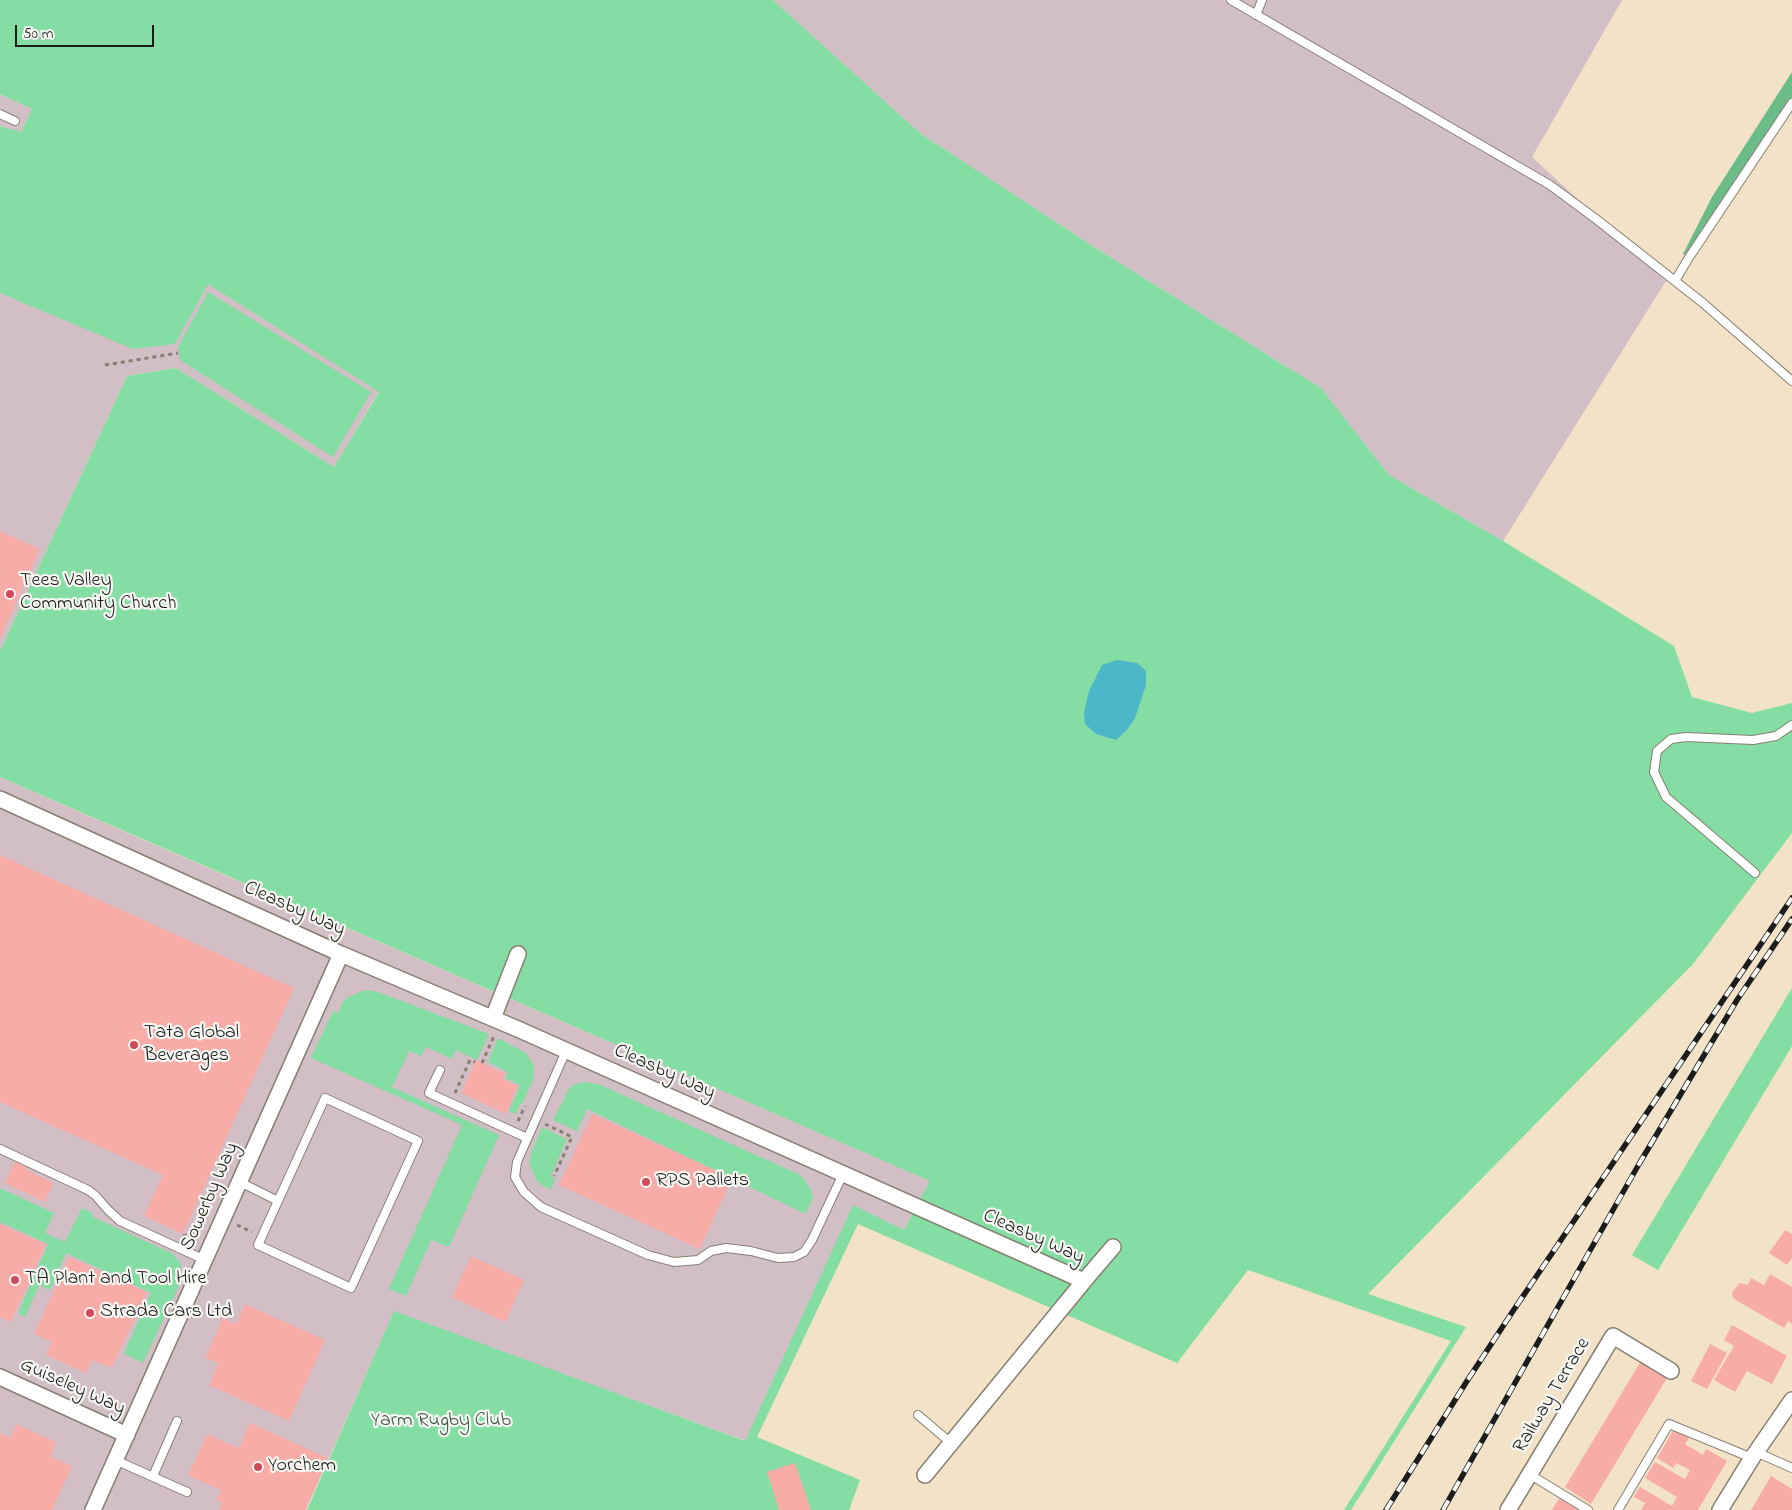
<!DOCTYPE html>
<html>
<head>
<meta charset="utf-8">
<style>
	body { margin:0 }
	#map { position:relative; width:1792px; height:1510px; overflow:hidden; background:#f2e2c8; font-family:"Indie Flower",sans-serif }
	canvas { display:block }
	.scale { position:absolute; left:15px; top:25px; width:139px; height:22px; box-sizing:border-box; border:2px solid #1c1c1c; border-top:0; padding-left:6px; font-size:15px; line-height:18px; white-space:nowrap; color:#1c1c1c; -webkit-text-stroke:4px #f6f6f2; paint-order:stroke }
</style>
</head>
<body>
<div id="map">
<canvas width="1792" height="1510"></canvas>
<div class="scale">50 m</div>
</div>
<script>
const ctx = document.querySelector('canvas').getContext('2d');
ctx.lineJoin = 'round';
function paint(path, color) { ctx.fillStyle = color; ctx.fill(path, 'evenodd'); }
const toPath = rows => new Path2D(rows.map(r => 'M' + r).join(''));
function strokePath(path, color, width, dash) { ctx.strokeStyle = color; ctx.lineWidth = width; ctx.lineCap = dash ? 'butt' : 'round'; ctx.setLineDash(dash || []); ctx.stroke(path); }
function label(font, color, halo, rows, align = 'center') {
  ctx.font = font + ' "Indie Flower",sans-serif'; ctx.lineWidth = 4.5; ctx.setLineDash([]); ctx.textBaseline = 'middle'; ctx.strokeStyle = halo; ctx.fillStyle = color; for (const [text, x, y, turn = 0] of rows) {
    ctx.save(); ctx.translate(x, y); ctx.rotate((+turn || 0) * Math.PI / 180); ctx.textAlign = isNaN(turn) ? turn : align; if (halo) ctx.strokeText(text, 0, 0); ctx.fillText(text, 0, 0); ctx.restore();
  }
}
paint(toPath([
	[773,0,1622,0,1532,157,1666,281,1503,541,1389,475,1321,388,1102,252,921,134],
	[0,94,32,109,21,132,0,126],
	[0,195,208,284,379,391,334,467,176,368,127,376,0,651],
	[0,777,139,838,931,1181,904,1230,853,1206,746,1441,394,1312,306,1510,0,1510]
]), '#d2bec5');
paint(toPath([
	[0,0,773,0,921,134,1102,252,1321,388,1389,475,1503,541,1674,646,1692,697,1752,713,1792,703,1792,833,1693,964,1368,1294,1466,1327,1351,1510,1344,1510,1451,1341,1248,1270,1177,1363,858,1224,757,1437,860,1480,849,1510,307,1510,394,1311,745,1441,853,1205,904,1230,930,1181,0,777,0,651,127,376,176,368,334,467,379,392,208,284,175,344,133,349,0,293,0,126,21,132,32,109,0,94],
	[208,292,371,392,333,457,180,360,178,347],
	[1792,988,1792,1046,1658,1270,1632,1255],
	[366,990,378,992,489,1034,477,1060,456,1050,452,1059,426,1047,421,1056,409,1051,392,1087,499,1135,449,1247,431,1240,406,1296,389,1289,462,1125,311,1058,333,1011,338,1013,342,1003,348,997],
	[498,1038,527,1054,534,1066,533,1080,522,1104,520,1104,516,1114,509,1111,520,1085,505,1078,508,1072,488,1062],
	[585,1082,598,1084,798,1174,804,1179,810,1188,813,1197,806,1214,587,1109,577,1131,553,1120,569,1089,573,1085],
	[542,1127,567,1139,551,1176,555,1179,551,1190,543,1186,536,1180,529,1162,531,1154],
	[0,1188,54,1213,45,1233,65,1242,82,1208,91,1212,93,1217,173,1254,180,1262,182,1279,143,1363,124,1353,151,1293,66,1253,50,1290,39,1285,25,1317,18,1313,48,1244,0,1222]
]), '#84dda2');
paint(toPath([
	[1792,72,1792,97,1685,256,1683,254,1712,197]
]), '#6bbc88');
paint(toPath([
	[1117,660,1137,663,1146,671,1146,685,1135,718,1127,730,1116,740,1096,734,1085,724,1084,712,1089,691,1102,665]
]), '#4cb7c9');
paint(toPath([
	[0,531,40,549,0,639],
	[0,855,294,988,183,1234,144,1216,163,1175,0,1102],
	[476,1060,505,1074,503,1079,518,1086,506,1114,461,1093],
	[592,1114,732,1178,700,1249,559,1185],
	[16,1159,27,1164,25,1169,53,1183,45,1202,5,1183],
	[0,1224,46,1244,11,1322,0,1317],
	[1785,1230,1792,1234,1792,1258,1787,1265,1769,1253],
	[471,1256,524,1280,505,1322,452,1297],
	[69,1257,147,1292,112,1368,92,1360,86,1373,46,1355,52,1342,34,1334],
	[1770,1274,1792,1287,1792,1324,1788,1321,1784,1328,1734,1299,1732,1295,1733,1291,1740,1283,1748,1285,1751,1278,1764,1285],
	[245,1304,325,1340,289,1421,209,1385,218,1363,205,1358,223,1318,236,1324],
	[1732,1325,1787,1356,1772,1384,1747,1371,1735,1392,1714,1380,1734,1346,1724,1340],
	[1710,1344,1727,1353,1707,1389,1691,1381],
	[1641,1361,1667,1378,1591,1504,1565,1487],
	[250,1423,328,1458,305,1510,219,1510,222,1502,216,1500,221,1490,188,1475,207,1434,239,1448],
	[16,1424,56,1442,50,1456,72,1466,52,1510,0,1510,0,1433,10,1438],
	[1674,1429,1689,1438,1685,1444,1703,1455,1706,1449,1727,1461,1698,1510,1641,1510,1645,1503,1634,1497,1640,1487,1672,1506,1677,1497,1645,1478,1655,1462,1685,1479,1690,1470,1676,1463,1673,1468,1657,1458],
	[795,1463,811,1510,779,1510,767,1472],
	[1771,1476,1792,1489,1792,1510,1751,1510],
	[1560,1497,1581,1510,1552,1510]
]), '#f8aca8');
const lane = toPath([
	[1231,0,1550,185,1596,219,1703,303,1792,381],
	[1256,15,1262,0],
	[0,114,15,121],
	[1675,281,1688,259,1792,103],
	[1755,873,1666,797,1654,772,1657,751,1671,739,1686,737,1753,740,1776,736,1792,725],
	[566,1051,517,1162,515,1177,524,1192,541,1207,648,1255,674,1262,698,1260,711,1251,726,1248,751,1251,778,1258,794,1257,804,1252,812,1240,843,1174],
	[440,1070,429,1093,527,1138],
	[0,1149,88,1190,95,1195,108,1210,120,1221,205,1260],
	[240,1182,278,1201,325,1098,418,1141,351,1288,258,1245,278,1201],
	[918,1415,951,1443],
	[1756,1452,1792,1468],
	[115,1460,187,1492],
	[1529,1474,1588,1510],
	[153,1476,177,1421],
	[1618,1510,1669,1424,1752,1458]
]);
const street = toPath([
	[0,799,341,954,520,1030,1084,1281,925,1475],
	[493,1018,518,954],
	[1084,1281,1113,1247],
	[0,1377,127,1435],
	[93,1510,341,954],
	[1508,1510,1613,1336,1671,1371],
	[1720,1510,1752,1458,1792,1400]
]);
strokePath(lane, '#877f72', 10);
strokePath(street, '#877f72', 18);
strokePath(toPath([
	[105,365,178,353],
	[482,1063,494,1036],
	[455,1093,470,1060,475,1062],
	[518,1121,525,1106],
	[545,1124,572,1137,554,1176],
	[237,1225,252,1232],
	[183,1236,193,1233,201,1226]
]), '#877f72', 3, [4, 4]);
strokePath(lane, '#fff', 8);
strokePath(street, '#fff', 15);
const rail = toPath([
	[1386,1510,1467,1381,1513,1311,1792,898],
	[1443,1510,1639,1164,1737,1000,1792,919]
]);
strokePath(rail, '#1c1c1c', 5.5);
strokePath(rail, '#f6f6f2', 4, [11]);
for (const [x, y, r, color] of [
	[10,594,5,"#d1495b"],
	[134,1045,5,"#d1495b"],
	[646,1182,5,"#d1495b"],
	[15,1280,5,"#d1495b"],
	[90,1313,5,"#d1495b"],
	[258,1467,5,"#d1495b"]
]) { const dot = new Path2D(); dot.arc(x, y, r, 0, 2 * Math.PI); ctx.fillStyle = color; ctx.fill(dot); strokePath(dot, '#f6f6f2', 2); }
label('20px', '#1c1c1c', '#f6f6f2', [
	["Tees Valley",20,582],
	["Community Church",20,605],
	["Tata Global",144,1034],
	["Beverages",144,1057],
	["RPS Pallets",656,1182],
	["TA Plant and Tool Hire",25,1280],
	["Strada Cars Ltd",100,1313],
	["Yorchem",268,1467]
], 'left');
label('20px', '#1c1c1c', '#f6f6f2', [
	["Cleasby Way",294,910,24],
	["Cleasby Way",664,1073,24],
	["Sowerby Way",211,1197,-66],
	["Cleasby Way",1033,1238,24],
	["Guiseley Way",72,1388,24],
	["Railway Terrace",1553,1396,-59]
]);
label('20px', '#3b5644', '#f6f6f2', [
	["Yarm Rugby Club",441,1422]
]);
</script>
</body>
</html>
